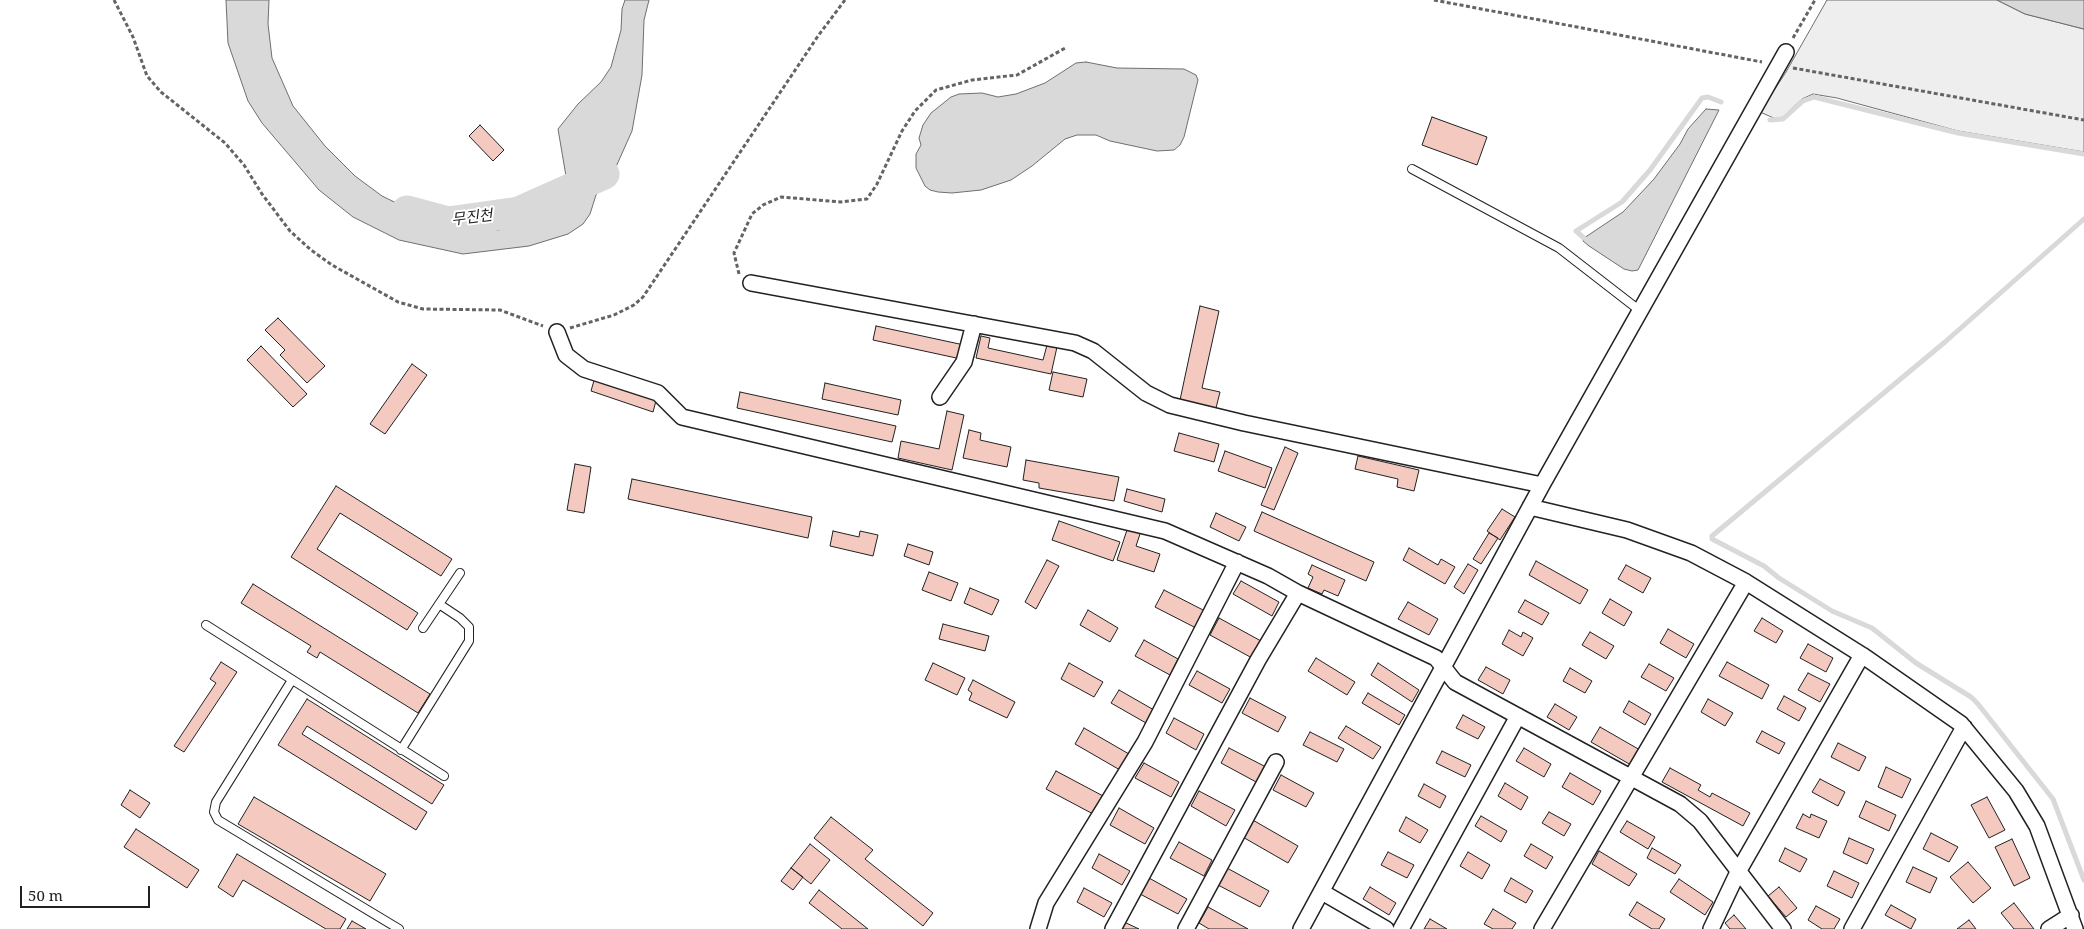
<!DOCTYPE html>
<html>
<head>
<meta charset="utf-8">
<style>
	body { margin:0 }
	#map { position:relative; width:2084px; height:929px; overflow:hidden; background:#fff; font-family:"Noto Serif",serif }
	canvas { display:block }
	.scale { position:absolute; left:20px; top:886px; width:130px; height:22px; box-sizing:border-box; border:2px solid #222; border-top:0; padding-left:6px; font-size:15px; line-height:18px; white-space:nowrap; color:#222; -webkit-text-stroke:4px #fff; paint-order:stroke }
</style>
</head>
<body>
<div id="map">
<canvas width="2084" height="929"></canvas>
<div class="scale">50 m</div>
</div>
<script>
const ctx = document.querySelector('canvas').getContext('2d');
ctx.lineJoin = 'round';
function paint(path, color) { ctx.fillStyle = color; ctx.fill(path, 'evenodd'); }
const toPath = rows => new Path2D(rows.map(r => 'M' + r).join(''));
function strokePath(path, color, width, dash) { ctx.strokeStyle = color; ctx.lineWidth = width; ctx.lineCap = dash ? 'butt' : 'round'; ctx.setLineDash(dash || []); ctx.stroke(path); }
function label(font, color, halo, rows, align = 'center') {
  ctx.font = font + ' "Noto Serif","Noto Sans KR",serif'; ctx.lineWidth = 4; ctx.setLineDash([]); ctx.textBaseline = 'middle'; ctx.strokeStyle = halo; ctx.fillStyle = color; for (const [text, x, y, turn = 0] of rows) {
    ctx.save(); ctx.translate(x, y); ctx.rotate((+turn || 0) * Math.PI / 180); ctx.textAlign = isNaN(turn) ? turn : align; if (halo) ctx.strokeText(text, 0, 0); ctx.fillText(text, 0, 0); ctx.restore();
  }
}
const green = toPath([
	[1827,0,1997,0,2025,14,2084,29,2084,152,1958,131,1837,98,1813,94,1802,99,1783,117,1776,119,1760,112,1786,72,1827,0]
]);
paint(green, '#eee');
strokePath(green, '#6f6f6f', 1);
const water = toPath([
	[226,0,269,0,268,24,272,58,293,106,325,146,355,176,382,196,417,213,478,230,499,230,516,224,534,212,562,197,567,182,558,129,578,104,601,82,611,67,621,30,622,9,625,0,649,0,644,20,642,75,632,131,615,169,596,195,590,214,583,224,568,234,529,246,463,254,399,240,353,217,319,190,262,123,248,101,228,43,226,0],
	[1997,0,2084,0,2084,29,2025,14,1997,0],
	[1086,62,1117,68,1184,69,1196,75,1198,80,1184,137,1180,145,1174,150,1157,151,1110,141,1096,135,1077,135,1065,139,1032,166,1011,180,981,190,952,193,938,192,930,190,925,186,916,168,916,154,921,145,919,138,923,125,931,113,951,97,959,94,982,93,998,97,1016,94,1045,83,1076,63,1086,62],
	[1706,109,1719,110,1638,270,1632,271,1624,269,1589,246,1583,241,1584,238,1623,212,1654,179,1680,144,1688,129,1706,109]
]);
paint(water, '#d9d9d9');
strokePath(water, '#6f6f6f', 1);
strokePath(toPath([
	[1770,120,1783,119,1803,101,1814,97,1958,133,2084,154],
	[2084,219,1945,342,1712,536,1712,539,1764,566,1779,578,1832,611,1872,628,1916,663,1971,697,1978,704,2053,799,2084,880],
	[1584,238,1576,231,1622,202,1650,170,1702,98,1708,97,1721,102]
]), '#d9d9d9', 5);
strokePath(toPath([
	[407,211,448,222,519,212,604,174]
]), '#d9d9d9', 31);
const building = toPath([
	[1432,117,1487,137,1477,165,1422,145,1432,117],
	[480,125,504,150,493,161,469,136,480,125],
	[1200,306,1219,311,1202,388,1220,392,1216,408,1180,400,1200,306],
	[278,318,325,366,307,383,280,355,285,350,265,330,278,318],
	[876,326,964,345,961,359,873,340,876,326],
	[981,336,990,338,988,348,1043,360,1047,345,1057,347,1051,374,976,358,981,336],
	[261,346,307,394,293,407,247,360,261,346],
	[412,364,427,375,385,434,370,424,412,364],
	[1053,372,1087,379,1083,397,1049,390,1053,372],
	[595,377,657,397,653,412,591,391,595,377],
	[825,383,901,400,898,415,822,399,825,383],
	[740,392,896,426,892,442,737,408,740,392],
	[947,411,964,415,952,470,898,458,901,441,939,449,947,411],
	[969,430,981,433,980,440,1011,447,1007,467,963,458,969,430],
	[1179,433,1219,444,1214,462,1174,451,1179,433],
	[1285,447,1298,453,1274,510,1261,505,1285,447],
	[1225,451,1272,468,1265,488,1218,471,1225,451],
	[1358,456,1419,470,1414,491,1397,487,1398,479,1355,469,1358,456],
	[1026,460,1119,477,1114,501,1039,488,1039,483,1023,480,1026,460],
	[575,464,591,467,584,513,567,510,575,464],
	[632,479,812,517,808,538,628,499,632,479],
	[336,486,452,559,441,576,340,513,317,549,418,613,407,630,291,557,336,486],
	[1127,489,1165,499,1162,512,1124,501,1127,489],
	[1502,509,1515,517,1500,540,1487,531,1502,509],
	[1262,512,1374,562,1366,581,1254,531,1262,512],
	[1216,513,1246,527,1239,541,1210,527,1216,513],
	[1059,521,1120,542,1113,561,1052,540,1059,521],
	[1128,527,1141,531,1136,546,1160,554,1154,572,1117,560,1128,527],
	[833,531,859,537,860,531,878,535,873,556,830,546,833,531],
	[1489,533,1498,538,1481,564,1473,559,1489,533],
	[908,544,933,552,929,565,904,556,908,544],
	[1409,548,1438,565,1441,559,1455,567,1445,584,1403,560,1409,548],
	[1047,560,1059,566,1036,609,1025,602,1047,560],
	[1536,561,1588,590,1580,604,1529,575,1536,561],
	[1468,564,1478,570,1464,594,1454,587,1468,564],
	[1312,565,1345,580,1338,596,1324,590,1322,594,1308,588,1313,577,1308,574,1312,565],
	[1626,565,1651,578,1643,593,1618,579,1626,565],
	[929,572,958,583,951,601,922,590,929,572],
	[1241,581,1279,602,1272,616,1233,594,1241,581],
	[253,584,430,694,418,713,320,652,317,658,307,652,311,646,241,603,253,584],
	[970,588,999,600,992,615,964,603,970,588],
	[1164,590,1205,611,1196,628,1155,607,1164,590],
	[1610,599,1632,612,1624,626,1602,613,1610,599],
	[1525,600,1549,613,1542,625,1518,612,1525,600],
	[1408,602,1438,619,1429,635,1398,619,1408,602],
	[1088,610,1118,628,1110,642,1080,625,1088,610],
	[1219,618,1261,641,1252,658,1210,635,1219,618],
	[1762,618,1783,631,1776,643,1754,631,1762,618],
	[943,624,989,636,985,651,939,639,943,624],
	[1668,629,1694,644,1686,658,1660,643,1668,629],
	[1509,630,1521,637,1523,632,1533,638,1523,656,1502,644,1509,630],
	[1590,632,1614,646,1606,659,1582,645,1590,632],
	[1144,640,1178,659,1170,675,1135,656,1144,640],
	[1808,644,1833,658,1826,672,1800,658,1808,644],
	[1316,658,1355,682,1347,695,1308,671,1316,658],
	[221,662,237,672,184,752,174,746,216,683,210,679,221,662],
	[1727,662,1769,685,1762,699,1719,676,1727,662],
	[933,663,965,678,957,695,925,680,933,663],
	[1069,663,1103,682,1094,697,1061,679,1069,663],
	[1378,663,1419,690,1412,702,1371,675,1378,663],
	[1649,664,1674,678,1666,691,1641,677,1649,664],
	[1486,667,1510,680,1503,694,1478,680,1486,667],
	[1570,668,1592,681,1585,693,1563,681,1570,668],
	[1197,671,1230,689,1222,703,1189,685,1197,671],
	[1808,673,1830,684,1820,702,1798,690,1808,673],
	[973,680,1015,702,1007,718,969,700,972,693,968,690,973,680],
	[1119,690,1154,710,1146,723,1111,703,1119,690],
	[1368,693,1405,715,1399,725,1362,703,1368,693],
	[1784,696,1806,708,1799,721,1777,709,1784,696],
	[1250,698,1286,717,1278,732,1242,713,1250,698],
	[307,699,444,785,432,804,307,726,302,734,427,812,416,830,278,745,307,699],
	[1708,699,1733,713,1725,726,1701,712,1708,699],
	[1629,701,1651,714,1645,725,1623,712,1629,701],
	[1555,704,1577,717,1569,730,1547,717,1555,704],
	[1463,715,1485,727,1478,739,1456,728,1463,715],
	[1174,718,1204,734,1196,750,1166,733,1174,718],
	[1346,726,1381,747,1373,759,1338,738,1346,726],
	[1600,727,1640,750,1631,765,1591,742,1600,727],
	[1084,728,1129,754,1120,770,1075,744,1084,728],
	[1762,731,1785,743,1779,754,1756,742,1762,731],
	[1310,732,1344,749,1337,762,1303,745,1310,732],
	[1838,743,1866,757,1859,771,1831,757,1838,743],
	[1229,748,1266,767,1258,783,1221,763,1229,748],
	[1524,748,1551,764,1544,777,1516,761,1524,748],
	[1442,751,1471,765,1465,777,1436,763,1442,751],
	[1144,763,1179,782,1171,797,1135,778,1144,763],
	[1886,767,1911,779,1902,798,1878,787,1886,767],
	[1670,768,1701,785,1698,790,1710,797,1712,793,1750,813,1743,826,1662,782,1670,768],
	[1056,771,1105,797,1095,815,1046,789,1056,771],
	[1570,773,1601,791,1593,805,1562,787,1570,773],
	[1281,775,1314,793,1306,807,1273,790,1281,775],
	[1820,779,1845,792,1838,806,1812,792,1820,779],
	[1505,783,1528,797,1521,810,1498,796,1505,783],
	[1424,784,1446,796,1440,808,1418,796,1424,784],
	[130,790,150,803,140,818,121,805,130,790],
	[1199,791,1235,810,1226,826,1191,806,1199,791],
	[254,797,386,874,370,901,238,824,254,797],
	[1987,797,2005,830,1989,838,1971,805,1987,797],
	[1866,801,1896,815,1889,831,1859,817,1866,801],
	[1119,808,1154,828,1145,844,1110,825,1119,808],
	[1549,812,1571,824,1564,836,1542,823,1549,812],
	[1803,814,1810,818,1811,814,1827,821,1819,838,1796,828,1803,814],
	[1481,816,1507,831,1501,842,1475,826,1481,816],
	[831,817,873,850,865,859,933,913,923,926,814,838,831,817],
	[1406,817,1428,830,1420,843,1399,831,1406,817],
	[1251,819,1298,846,1288,863,1241,836,1251,819],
	[1627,821,1655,837,1648,849,1620,832,1627,821],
	[136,829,199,870,187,888,124,847,136,829],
	[1931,833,1958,847,1949,862,1923,849,1931,833],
	[1849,838,1874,849,1867,864,1843,853,1849,838],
	[2012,839,2030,878,2014,886,1995,847,2012,839],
	[1179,842,1212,860,1204,876,1170,858,1179,842],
	[810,844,830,860,811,884,791,868,810,844],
	[1531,844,1553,857,1546,869,1524,856,1531,844],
	[1652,848,1681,865,1675,874,1647,858,1652,848],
	[1785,848,1807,859,1800,872,1779,861,1785,848],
	[1599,851,1637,874,1629,886,1592,864,1599,851],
	[1388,852,1414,865,1407,878,1381,865,1388,852],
	[1468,852,1490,865,1482,879,1460,866,1468,852],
	[237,854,346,919,340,929,326,929,243,880,233,897,218,887,237,854],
	[1099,854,1130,871,1122,885,1092,868,1099,854],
	[1968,862,1991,888,1973,903,1950,877,1968,862],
	[1913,867,1937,878,1930,893,1906,882,1913,867],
	[791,868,803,877,793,890,781,881,791,868],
	[1227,868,1269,891,1260,907,1218,885,1227,868],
	[1834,871,1859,883,1852,898,1827,886,1834,871],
	[1149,878,1187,899,1178,914,1140,894,1149,878],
	[1511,878,1533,891,1526,903,1504,891,1511,878],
	[1679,879,1713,902,1705,915,1670,892,1679,879],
	[1370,887,1396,903,1389,915,1363,899,1370,887],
	[1779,887,1797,908,1786,917,1768,896,1779,887],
	[1084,888,1112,903,1104,917,1077,902,1084,888],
	[819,890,868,929,842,929,809,903,819,890],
	[1637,902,1665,919,1659,929,1652,929,1629,915,1637,902],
	[2014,903,2034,929,2014,929,2001,913,2014,903],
	[1891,905,1916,919,1911,929,1885,915,1891,905],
	[1816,906,1840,919,1834,929,1822,929,1808,920,1816,906],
	[1208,907,1248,929,1209,929,1199,923,1208,907],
	[1493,909,1516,923,1512,929,1493,929,1484,924,1493,909],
	[1734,915,1746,929,1730,929,1725,923,1734,915],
	[1430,919,1447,929,1424,929,1430,919],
	[1969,920,1976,929,1957,929,1969,920],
	[352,921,366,929,347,929,352,921],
	[1124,922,1139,929,1120,929,1124,922]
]);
paint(building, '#f3c9c0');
strokePath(building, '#222', 1);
const service = toPath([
	[1412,169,1559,248,1639,310],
	[206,625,444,776],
	[423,628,460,573],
	[292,680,216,802,214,812,218,820,399,929],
	[401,750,469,641,469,627,460,618,439,604]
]);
const minor = toPath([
	[751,283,1075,343,1093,351,1146,393,1170,405,1244,423,1542,485],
	[557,332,566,355,584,369,658,393,682,417,1165,531,1268,576,1298,593,1436,658,1455,682,1680,804,1700,821,1783,929],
	[940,397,964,362,974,324],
	[1530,507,1627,530,1691,553,1746,582,1862,655,1961,724,2016,791,2037,826,2075,929],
	[1322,892,1386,929],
	[1038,929,1046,903,1145,742,1237,562],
	[1113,929,1258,660,1298,593],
	[1186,929,1276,762],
	[1301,929,1542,485,1786,52],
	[1401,929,1518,716],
	[1542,929,1746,582],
	[1711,929,1738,872,1862,655],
	[1852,929,1964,727],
	[2049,929,2071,915]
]);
strokePath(service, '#222', 10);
strokePath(minor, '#222', 18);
strokePath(toPath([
	[114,0,133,37,147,76,161,92,225,143,244,165,262,194,290,231,311,250,332,265,398,302,423,309,500,310,543,326],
	[1434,0,1762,62],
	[1793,38,1815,0],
	[1793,68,2084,120],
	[739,274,734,253,752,214,763,205,781,197,841,202,867,199,877,184,902,131,915,111,936,90,972,80,1017,75,1067,47],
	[570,328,614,315,634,305,643,297,818,36,845,0]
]), '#646464', 3, [4, 2.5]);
strokePath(service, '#fff', 8);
strokePath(minor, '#fff', 15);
label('italic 15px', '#222', '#fff', [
	["무진천",472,218,-7]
]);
</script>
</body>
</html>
